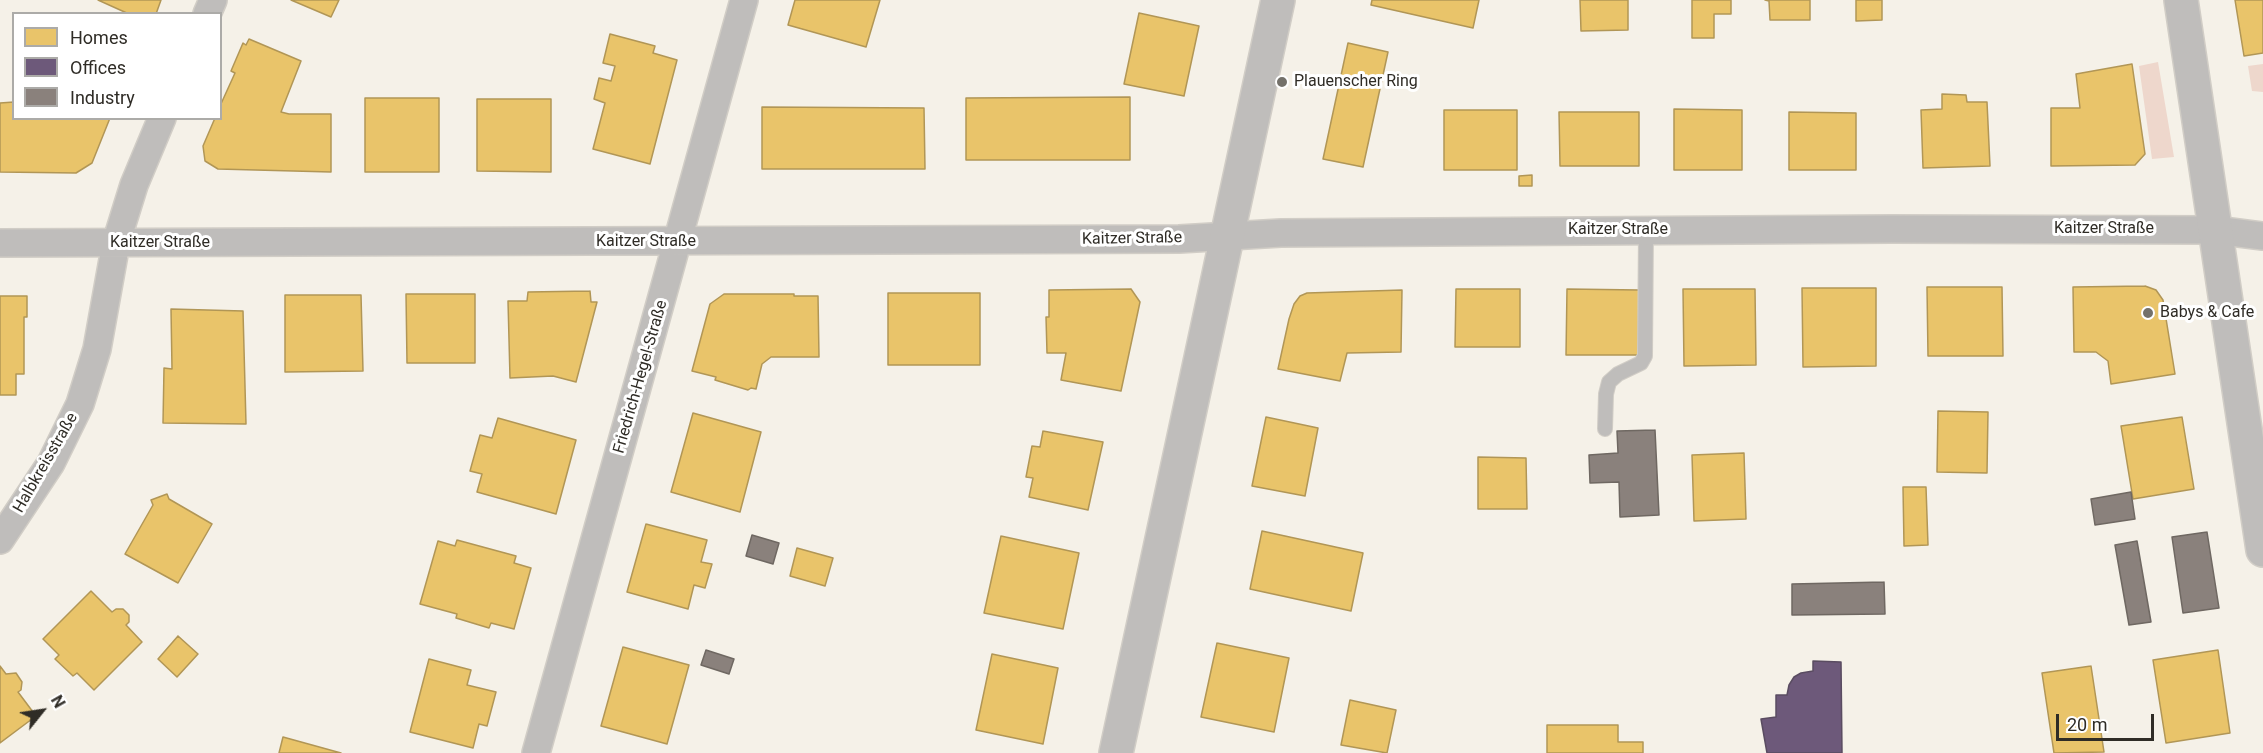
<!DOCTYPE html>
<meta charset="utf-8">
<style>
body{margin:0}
#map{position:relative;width:2263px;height:753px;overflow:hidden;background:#f5f1e8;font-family:Roboto,sans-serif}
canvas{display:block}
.legend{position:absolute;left:12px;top:12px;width:210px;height:108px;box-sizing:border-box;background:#fff;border:2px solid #acaba8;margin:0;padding:8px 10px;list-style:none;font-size:18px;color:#2f2c26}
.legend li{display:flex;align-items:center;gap:12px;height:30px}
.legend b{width:30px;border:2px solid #acaba8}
.north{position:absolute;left:12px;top:681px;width:60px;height:60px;-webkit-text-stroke:4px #fff;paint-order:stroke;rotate:60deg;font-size:16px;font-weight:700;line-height:24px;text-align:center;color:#2f2c26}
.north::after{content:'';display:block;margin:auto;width:21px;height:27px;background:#2f2c26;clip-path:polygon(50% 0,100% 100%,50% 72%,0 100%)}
.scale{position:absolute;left:2056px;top:714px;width:98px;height:27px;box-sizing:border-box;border:3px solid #2f2c26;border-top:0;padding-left:8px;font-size:18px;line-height:21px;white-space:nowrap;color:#2f2c26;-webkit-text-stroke:4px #fff;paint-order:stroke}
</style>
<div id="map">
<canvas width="2263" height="753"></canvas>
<ul class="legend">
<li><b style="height:16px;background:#e9c46a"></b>Homes</li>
<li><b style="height:16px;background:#6d597a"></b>Offices</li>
<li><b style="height:16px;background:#8a817c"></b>Industry</li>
</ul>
<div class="north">N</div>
<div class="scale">20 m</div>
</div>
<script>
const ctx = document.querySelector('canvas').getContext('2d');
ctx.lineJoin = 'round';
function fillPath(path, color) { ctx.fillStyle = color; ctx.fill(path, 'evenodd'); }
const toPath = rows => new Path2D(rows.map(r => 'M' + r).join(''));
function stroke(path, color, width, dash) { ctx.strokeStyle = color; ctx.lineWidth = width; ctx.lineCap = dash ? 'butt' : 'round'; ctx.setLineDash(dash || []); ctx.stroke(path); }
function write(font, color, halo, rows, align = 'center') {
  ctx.font = font + ' Roboto,sans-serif'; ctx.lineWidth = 6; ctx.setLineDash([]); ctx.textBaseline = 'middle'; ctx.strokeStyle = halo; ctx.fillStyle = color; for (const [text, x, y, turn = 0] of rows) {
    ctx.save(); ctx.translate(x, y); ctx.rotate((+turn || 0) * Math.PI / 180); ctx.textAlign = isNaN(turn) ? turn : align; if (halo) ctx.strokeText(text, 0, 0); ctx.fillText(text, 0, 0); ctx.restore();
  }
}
fillPath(toPath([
 [2158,62,2174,157,2152,159,2139,66],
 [2263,64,2263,92,2252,91,2248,66]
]), '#eed7cc');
const homes = toPath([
 [98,0,161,0,156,14,129,14,98,0],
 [291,0,339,0,331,17,291,0],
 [795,0,880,0,866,47,788,25,795,0],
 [1372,0,1479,0,1473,28,1371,5,1372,0],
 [1580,0,1628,0,1628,30,1581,31,1580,0],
 [1692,0,1731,0,1731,14,1714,14,1714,38,1692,38,1692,0],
 [1765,0,1810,0,1810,20,1770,20,1769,1,1765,0],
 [1856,0,1882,0,1882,20,1856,21,1856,0],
 [2235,0,2263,0,2263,53,2244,56,2235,0],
 [1139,13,1199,26,1184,96,1124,84,1139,13],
 [610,34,655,46,653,53,677,60,650,164,593,149,605,103,594,99,599,78,611,81,615,66,603,63,610,34],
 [249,39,301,61,281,112,289,114,331,114,331,172,218,169,205,161,203,146,215,118,220,118,220,106,235,73,231,71,243,43,246,45,249,39],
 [1348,43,1388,52,1363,167,1323,159,1348,43],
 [2132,64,2145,154,2135,165,2051,166,2051,108,2080,108,2076,74,2132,64],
 [1942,94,1966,95,1967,102,1987,102,1990,166,1923,168,1921,110,1942,109,1942,94],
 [1130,97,1130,160,966,160,966,98,1130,97],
 [365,98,439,98,439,172,365,172,365,98],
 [477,99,551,99,551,172,477,171,477,99],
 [14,102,14,118,110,118,92,163,76,173,0,172,0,103,14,102],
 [762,107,924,108,925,169,762,169,762,107],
 [1674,109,1742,110,1742,170,1674,170,1674,109],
 [1444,110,1517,110,1517,170,1444,170,1444,110],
 [1559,112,1639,112,1639,166,1560,166,1559,112],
 [1789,112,1856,113,1856,170,1789,170,1789,112],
 [1532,175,1532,186,1519,186,1519,176,1532,175],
 [2145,286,2156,290,2163,300,2175,374,2111,384,2108,361,2096,352,2074,352,2073,287,2145,286],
 [1927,287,2002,287,2003,356,1928,356,1927,287],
 [1802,288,1876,288,1876,366,1803,367,1802,288],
 [1131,289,1140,302,1121,391,1061,380,1066,353,1047,353,1046,317,1049,317,1049,290,1131,289],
 [1456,289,1520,289,1520,347,1455,347,1456,289],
 [1567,289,1639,290,1638,355,1566,355,1567,289],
 [1683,289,1755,289,1756,365,1684,366,1683,289],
 [1402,290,1401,352,1347,353,1340,381,1278,369,1289,319,1294,304,1300,296,1307,293,1402,290],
 [590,291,591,302,597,302,576,382,553,376,510,378,508,301,527,301,528,292,590,291],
 [888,293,980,293,980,365,888,365,888,293],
 [406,294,475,294,475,363,407,363,406,294],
 [724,294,794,294,794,296,818,296,819,357,771,357,762,364,756,389,751,388,748,390,715,380,716,377,692,371,710,304,724,294],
 [285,295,361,295,363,371,285,372,285,295],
 [0,296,27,296,27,317,24,317,24,374,16,374,16,395,0,395,0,296],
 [171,309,243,311,246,424,163,423,164,368,172,369,171,309],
 [1938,411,1988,412,1987,473,1937,472,1938,411],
 [693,413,761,432,740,512,671,492,693,413],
 [1266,417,1318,428,1305,496,1252,486,1266,417],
 [2182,417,2194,489,2133,499,2121,426,2182,417],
 [498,418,576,440,556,514,477,492,482,474,470,471,480,435,492,438,498,418],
 [1043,431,1103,442,1088,510,1029,497,1033,478,1026,477,1032,446,1040,447,1043,431],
 [1744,453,1746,519,1694,521,1692,455,1744,453],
 [1478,457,1526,458,1527,509,1478,509,1478,457],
 [1903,487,1926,487,1928,545,1904,546,1903,487],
 [167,494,169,499,212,524,178,583,125,554,153,505,151,500,167,494],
 [646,524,707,540,701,562,712,564,705,588,694,585,688,609,627,592,646,524],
 [1262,531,1363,553,1351,611,1250,589,1262,531],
 [1001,536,1079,553,1063,629,984,613,1001,536],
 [457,540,516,556,514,563,531,568,514,629,491,623,489,628,456,618,457,614,420,604,438,541,455,546,457,540],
 [797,548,833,558,825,586,790,576,797,548],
 [91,591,112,612,116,609,123,609,129,615,129,622,126,625,142,642,94,690,77,673,73,676,55,659,59,655,43,639,91,591],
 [178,636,198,654,177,677,158,659,178,636],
 [1217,643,1289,658,1274,732,1201,717,1217,643],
 [623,647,689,665,667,744,601,726,623,647],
 [2218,650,2230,733,2166,743,2153,660,2218,650],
 [992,654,1058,668,1043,744,976,730,992,654],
 [429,659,471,670,467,685,496,692,487,726,479,724,473,748,410,732,429,659],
 [0,666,6,674,16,673,22,682,21,690,18,692,36,716,0,743,0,666],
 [2091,666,2104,752,2054,753,2042,673,2091,666],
 [1350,700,1396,710,1387,753,1341,745,1350,700],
 [1547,725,1618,725,1618,742,1643,742,1643,753,1547,753,1547,725],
 [283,737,341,753,279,753,283,737]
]);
fillPath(homes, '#e9c46a');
stroke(homes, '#b19656', 1.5);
const offices = toPath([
 [1813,661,1841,662,1842,753,1767,753,1761,719,1776,717,1776,695,1787,695,1789,685,1794,677,1801,673,1813,671,1813,661]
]);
fillPath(offices, '#6d597a');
stroke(offices, '#5a4c61', 1.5);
const industry = toPath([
 [1655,430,1659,515,1620,517,1619,482,1590,483,1589,455,1618,453,1617,431,1655,430],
 [2131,492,2135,519,2095,525,2091,499,2131,492],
 [2207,532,2219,608,2183,613,2172,537,2207,532],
 [752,535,779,543,773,564,746,556,752,535],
 [2137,541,2151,622,2129,625,2115,545,2137,541],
 [1884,582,1885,614,1792,615,1792,584,1884,582],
 [706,650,734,659,729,674,701,665,706,650]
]);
fillPath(industry, '#8a817c');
stroke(industry, '#6f6862', 1.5);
const service = toPath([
 [1605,429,1606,394,1609,382,1618,374,1641,363,1645,356,1646,230]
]);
const minor = toPath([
 [207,14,213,0],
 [0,243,1179,239,1281,233,1891,229,2215,230,2263,236],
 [0,540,51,463,80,404,97,349,116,243,134,185,162,118],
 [536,753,744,0]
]);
const tertiary = toPath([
 [2181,0,2263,550],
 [1116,753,1278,0]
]);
stroke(service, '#d1cdc6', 16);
stroke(minor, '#d1cdc6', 30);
stroke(tertiary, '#d1cdc6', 36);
stroke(service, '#bfbdbb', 14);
stroke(minor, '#bfbdbb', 27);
stroke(tertiary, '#bfbdbb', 33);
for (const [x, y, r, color] of [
 [1282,82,6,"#74716a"],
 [2148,313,6,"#74716a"]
]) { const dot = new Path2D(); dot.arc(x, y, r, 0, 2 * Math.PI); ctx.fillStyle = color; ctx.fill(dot); stroke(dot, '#fff', 2); }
write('16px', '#2f2c26', '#fff', [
 ["Plauenscher Ring",1294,82],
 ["Babys & Cafe",2160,313]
], 'left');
write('16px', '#2f2c26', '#fff', [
 ["Kaitzer Straße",2104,229],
 ["Kaitzer Straße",1618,230],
 ["Kaitzer Straße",1132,239,-1],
 ["Kaitzer Straße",646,242],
 ["Kaitzer Straße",160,243],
 ["Friedrich-Hegel-Straße",641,377,-74],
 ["Halbkreisstraße",46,463,-60]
]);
</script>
